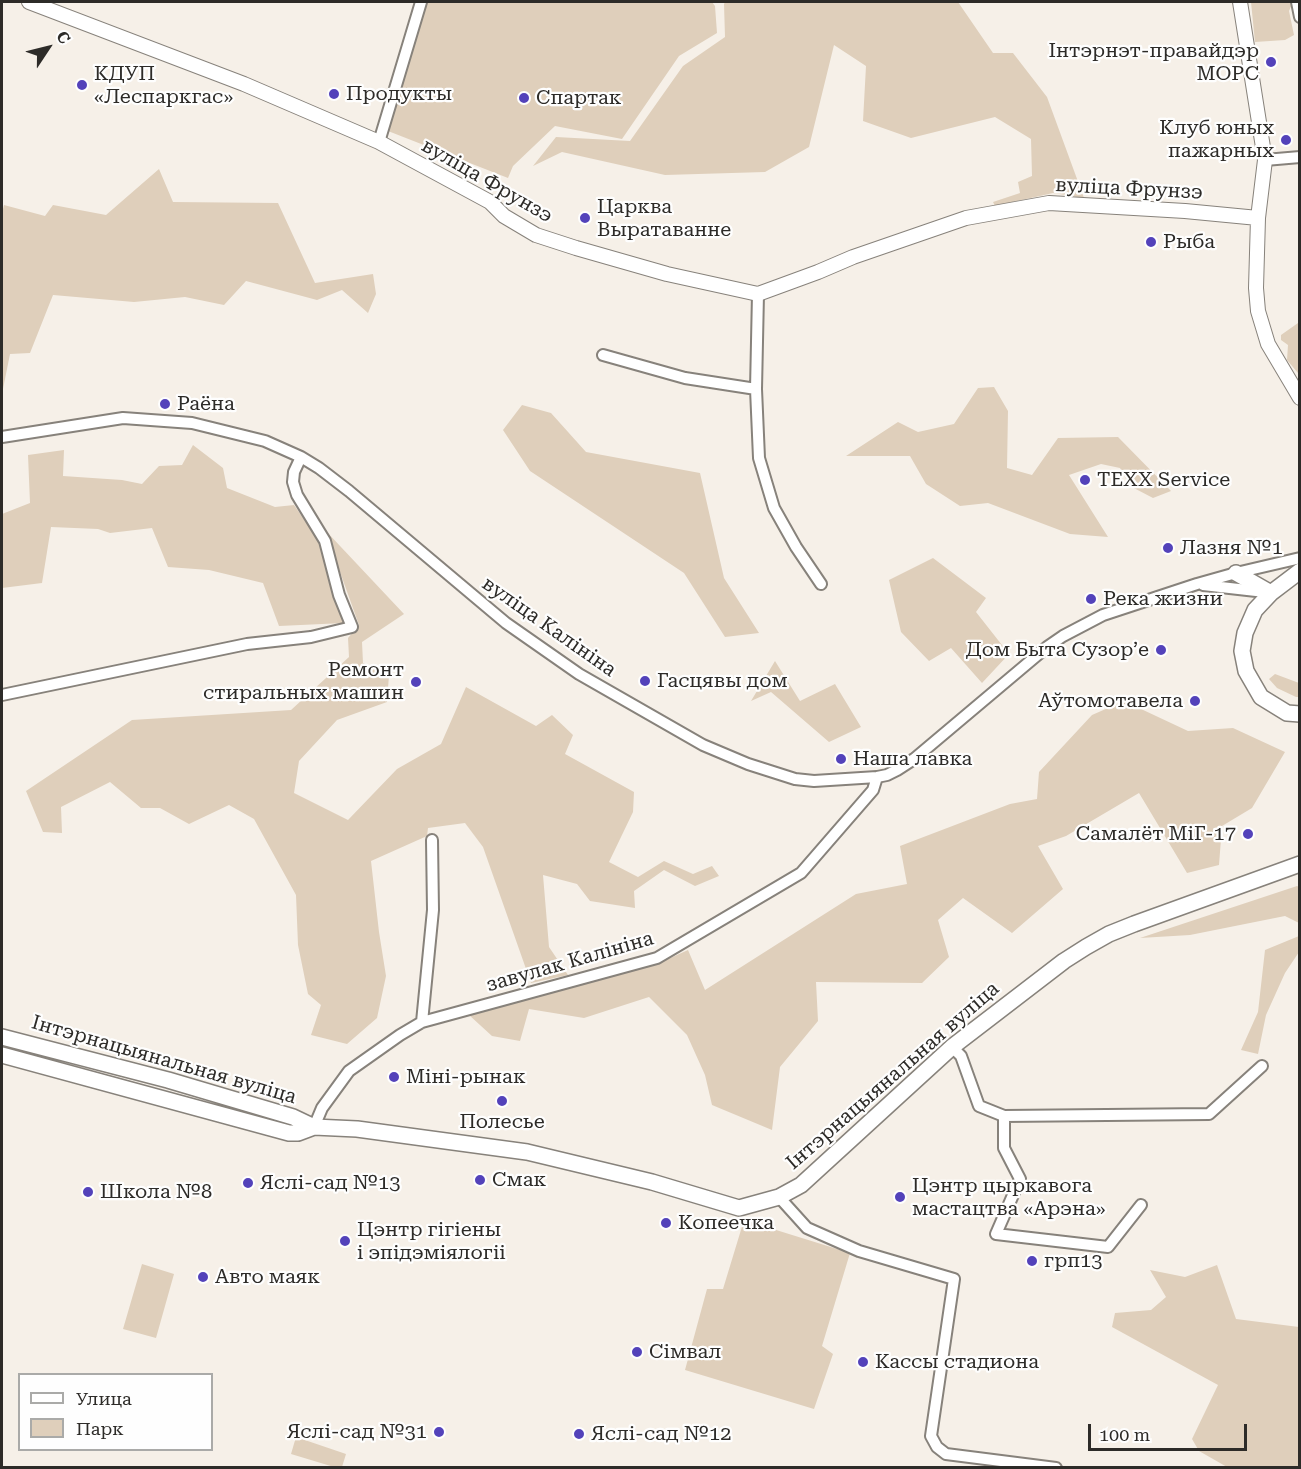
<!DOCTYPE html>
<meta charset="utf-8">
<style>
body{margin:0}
#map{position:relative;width:1301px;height:1469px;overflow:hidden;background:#f6f0e8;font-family:"Roboto Serif",serif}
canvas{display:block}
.frame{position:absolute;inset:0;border:3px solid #2d2b28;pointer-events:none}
.legend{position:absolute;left:18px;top:1373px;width:195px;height:78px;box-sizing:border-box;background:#fefefe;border:2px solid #aaaaa8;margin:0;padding:8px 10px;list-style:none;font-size:18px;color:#2d2b28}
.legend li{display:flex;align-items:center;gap:12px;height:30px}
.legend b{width:30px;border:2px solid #aaaaa8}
.north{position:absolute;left:18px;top:18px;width:60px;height:60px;-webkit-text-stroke:4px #fefefe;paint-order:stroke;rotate:55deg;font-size:16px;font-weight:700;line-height:24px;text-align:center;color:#2d2b28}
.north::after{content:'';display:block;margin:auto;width:21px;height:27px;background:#2d2b28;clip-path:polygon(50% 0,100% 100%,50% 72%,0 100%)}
.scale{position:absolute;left:1088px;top:1424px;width:159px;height:27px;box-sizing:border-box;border:3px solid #2d2b28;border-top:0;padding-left:8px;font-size:18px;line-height:21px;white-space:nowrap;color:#2d2b28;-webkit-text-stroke:4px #fefefe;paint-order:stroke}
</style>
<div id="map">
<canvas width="1301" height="1469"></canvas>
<div class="frame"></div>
<ul class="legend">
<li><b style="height:8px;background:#fff"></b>Улица</li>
<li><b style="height:16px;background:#dfcfbb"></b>Парк</li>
</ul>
<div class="north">С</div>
<div class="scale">100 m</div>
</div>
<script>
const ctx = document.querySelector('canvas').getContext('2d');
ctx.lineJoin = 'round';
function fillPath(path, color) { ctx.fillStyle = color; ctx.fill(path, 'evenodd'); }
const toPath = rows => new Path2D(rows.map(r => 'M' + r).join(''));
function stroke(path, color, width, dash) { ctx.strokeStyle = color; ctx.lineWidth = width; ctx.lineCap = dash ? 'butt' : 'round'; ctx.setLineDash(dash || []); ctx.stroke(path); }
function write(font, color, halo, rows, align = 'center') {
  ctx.font = font + ' "Roboto Serif",serif'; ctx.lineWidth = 4.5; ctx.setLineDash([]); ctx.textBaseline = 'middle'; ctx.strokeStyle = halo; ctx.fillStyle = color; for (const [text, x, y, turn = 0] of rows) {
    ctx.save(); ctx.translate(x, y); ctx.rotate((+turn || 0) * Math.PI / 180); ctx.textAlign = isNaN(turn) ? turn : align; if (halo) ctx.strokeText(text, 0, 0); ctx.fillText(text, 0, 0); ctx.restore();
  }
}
fillPath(toPath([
 [427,2,712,2,715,6,717,33,679,56,622,139,555,126,513,166,508,178,388,131],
 [725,2,958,2,993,53,1013,53,1047,97,1084,198,1053,193,995,206,993,202,1020,193,1018,182,1032,176,1031,139,995,117,911,138,863,121,866,66,834,45,809,147,765,172,665,175,562,152,533,166,556,137,630,141,683,66,725,37,724,4],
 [1251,2,1293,2,1289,11,1294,35,1285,40,1255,42],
 [159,169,173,202,278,203,315,283,373,274,376,294,368,313,342,290,317,300,246,281,224,305,185,297,134,302,53,295,30,353,10,354,2,394,2,213,4,205,45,216,53,205,106,215],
 [1298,323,1300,325,1300,372,1298,373,1287,360,1288,345,1281,340,1281,335],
 [994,387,1008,411,1007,468,1032,475,1058,438,1118,437,1171,491,1153,498,1130,486,1120,468,1101,464,1069,475,1108,537,1070,534,988,503,960,506,926,484,910,456,846,456,898,422,918,432,954,424,978,388],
 [522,405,551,413,586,452,700,473,724,578,759,633,725,637,684,573,530,471,503,430],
 [193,445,223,468,227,488,275,507,294,505,319,541,344,623,279,626,263,583,209,570,168,567,152,528,110,533,98,529,51,527,42,583,2,588,2,514,30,503,28,455,64,450,63,476,122,480,142,484,159,466,182,465],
 [325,530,404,614,362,642,363,663,389,675,387,702,337,720,299,761,294,793,348,820,397,769,441,744,466,687,536,726,552,715,573,735,565,754,634,792,633,812,609,862,638,877,664,861,693,874,712,866,719,876,695,886,664,870,634,891,635,908,590,901,577,884,543,875,549,947,568,975,531,983,483,847,465,823,428,828,427,836,371,861,379,932,386,976,377,1018,347,1044,311,1035,321,1005,308,994,298,945,296,895,254,819,229,805,189,824,160,808,141,808,110,782,61,807,62,833,43,832,26,791,132,720,291,710,349,657,348,638,359,625],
 [933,558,986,598,976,612,1009,654,982,683,951,648,929,661,901,632,889,580],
 [775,661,800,701,835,684,861,727,829,742,771,692,751,701],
 [1275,674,1299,683,1299,697,1296,697,1277,688,1269,679],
 [1124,701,1188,731,1233,728,1285,752,1252,808,1222,826,1219,865,1187,873,1139,793,1066,836,1038,846,1063,889,1012,933,963,898,938,920,949,957,922,983,816,982,818,1021,780,1067,772,1130,712,1105,705,1075,687,1035,649,997,584,1018,529,1009,520,1041,492,1036,469,1015,657,964,688,950,705,990,856,894,907,884,900,846,1010,804,1037,799,1039,772,1092,715],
 [1297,886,1299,887,1299,923,1285,916,1190,935,1140,938],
 [1299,936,1299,952,1285,973,1266,1015,1258,1054,1241,1050,1258,1012,1265,950],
 [744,1220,850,1253,822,1346,833,1354,814,1409,685,1370,707,1289,723,1289],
 [142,1264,174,1274,156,1338,123,1329],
 [1217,1265,1236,1319,1299,1327,1299,1467,1227,1467,1199,1451,1192,1439,1218,1385,1112,1327,1115,1313,1151,1310,1166,1297,1150,1270,1185,1277],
 [296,1437,346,1454,342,1467,334,1467,291,1454]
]), '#dfcfbb');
const minor = toPath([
 [1297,2,1300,17],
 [379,142,421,2],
 [1265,160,1300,157],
 [758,294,756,389,759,458,774,508,796,547,821,584],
 [603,355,685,378,756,389],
 [2,437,123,418,192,423,265,441,301,457,319,468,349,491,506,623,579,674,703,745,748,764,795,779,814,781,877,777,887,775,897,770,914,759,1047,647,1063,636,1103,615,1197,584,1236,573,1300,558],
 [1203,585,1265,592],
 [2,695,247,644,311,637,352,627,339,595,325,541,297,495,293,482,294,472,301,457],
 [422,1022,433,910,432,840],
 [952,1047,961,1056,979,1106,1004,1116,1209,1114,1262,1066],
 [1004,1116,1004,1148,1020,1179,996,1234,1108,1247,1141,1205],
 [314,1127,322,1108,349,1071,400,1035,422,1022,657,958,801,873,873,790,877,777],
 [779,1197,807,1228,859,1251,954,1279,931,1436,937,1447,946,1454,1056,1468]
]);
const tertiary = toPath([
 [29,2,244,84,379,142,490,202,504,216,536,235,576,248,667,274,758,294,818,272,853,257,966,218,1049,203,1185,211,1258,218],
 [1240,2,1265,160,1258,218,1256,288,1258,311,1268,344,1300,398]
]);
const secondary = toPath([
 [1300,571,1271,593,1255,610,1245,633,1242,651,1246,671,1261,697,1287,713,1300,714],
 [1236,573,1271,593],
 [2,1037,168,1080,293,1117,314,1127,357,1129,527,1152,652,1182,739,1208,779,1197,801,1185,952,1047,1064,961,1086,947,1109,934,1134,924,1300,864],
 [2,1055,289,1133,298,1133,314,1127]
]);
stroke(minor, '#87827b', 14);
stroke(tertiary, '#87827b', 16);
stroke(secondary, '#87827b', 18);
stroke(minor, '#fff', 10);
stroke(tertiary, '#fff', 14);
stroke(secondary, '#fff', 15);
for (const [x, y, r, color] of [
 [1271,62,6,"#5342ba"],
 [82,85,6,"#5342ba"],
 [334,94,6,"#5342ba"],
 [524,98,6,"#5342ba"],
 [1286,140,6,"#5342ba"],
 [585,218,6,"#5342ba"],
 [1151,242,6,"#5342ba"],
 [165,404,6,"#5342ba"],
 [1085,480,6,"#5342ba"],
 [1168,548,6,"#5342ba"],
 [1091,599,6,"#5342ba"],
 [1161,650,6,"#5342ba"],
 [645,681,6,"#5342ba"],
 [416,682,6,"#5342ba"],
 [1195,701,6,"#5342ba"],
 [841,759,6,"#5342ba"],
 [1248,834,6,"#5342ba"],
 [394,1077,6,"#5342ba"],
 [502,1101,6,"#5342ba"],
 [480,1180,6,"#5342ba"],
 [248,1183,6,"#5342ba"],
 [88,1192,6,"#5342ba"],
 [900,1197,6,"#5342ba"],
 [666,1223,6,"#5342ba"],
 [345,1241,6,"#5342ba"],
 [1032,1261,6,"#5342ba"],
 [203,1277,6,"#5342ba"],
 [637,1352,6,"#5342ba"],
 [863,1362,6,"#5342ba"],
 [439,1432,6,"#5342ba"],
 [579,1434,6,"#5342ba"]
]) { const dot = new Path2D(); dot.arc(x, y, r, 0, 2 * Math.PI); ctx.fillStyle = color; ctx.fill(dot); stroke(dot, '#fefefe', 2); }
write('20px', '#2d2b28', '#fefefe', [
 ["Інтэрнэт-правайдэр",1259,51,"right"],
 ["МОРС",1259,74,"right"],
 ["КДУП",94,74],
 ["«Леспаркгас»",94,97],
 ["Продукты",346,94],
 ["Спартак",536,98],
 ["Клуб юных",1274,128,"right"],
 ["пажарных",1274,151,"right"],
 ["Царква",597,207],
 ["Выратаванне",597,230],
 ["Рыба",1163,242],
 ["Раёна",177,404],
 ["TEXX Service",1097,480],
 ["Лазня №1",1180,548],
 ["Река жизни",1103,599],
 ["Дом Быта Сузорʼе",1149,650,"right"],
 ["Ремонт",404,670,"right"],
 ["стиральных машин",404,693,"right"],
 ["Гасцявы дом",657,681],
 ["Аўтомотавела",1183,701,"right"],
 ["Наша лавка",853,759],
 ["Самалёт МіГ-17",1236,834,"right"],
 ["Міні-рынак",406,1077],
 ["Полесье",502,1122,"center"],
 ["Смак",492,1180],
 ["Яслі-сад №13",260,1183],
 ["Цэнтр цыркавога",912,1186],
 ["мастацтва «Арэна»",912,1209],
 ["Школа №8",100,1192],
 ["Копеечка",678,1223],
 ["Цэнтр гігіены",357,1230],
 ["і эпідэміялогіі",357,1253],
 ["грп13",1044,1261],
 ["Авто маяк",215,1277],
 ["Сімвал",649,1352],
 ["Кассы стадиона",875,1362],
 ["Яслі-сад №31",427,1432,"right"],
 ["Яслі-сад №12",591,1434]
], 'left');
write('20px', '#2d2b28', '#fefefe', [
 ["вуліца Фрунзэ",487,181,30],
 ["вуліца Фрунзэ",1129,189,3],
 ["вуліца Калініна",549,627,35],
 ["завулак Калініна",570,962,-16],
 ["Інтэрнацыянальная вуліца",164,1060,16],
 ["Інтэрнацыянальная вуліца",893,1076,-41]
]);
</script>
